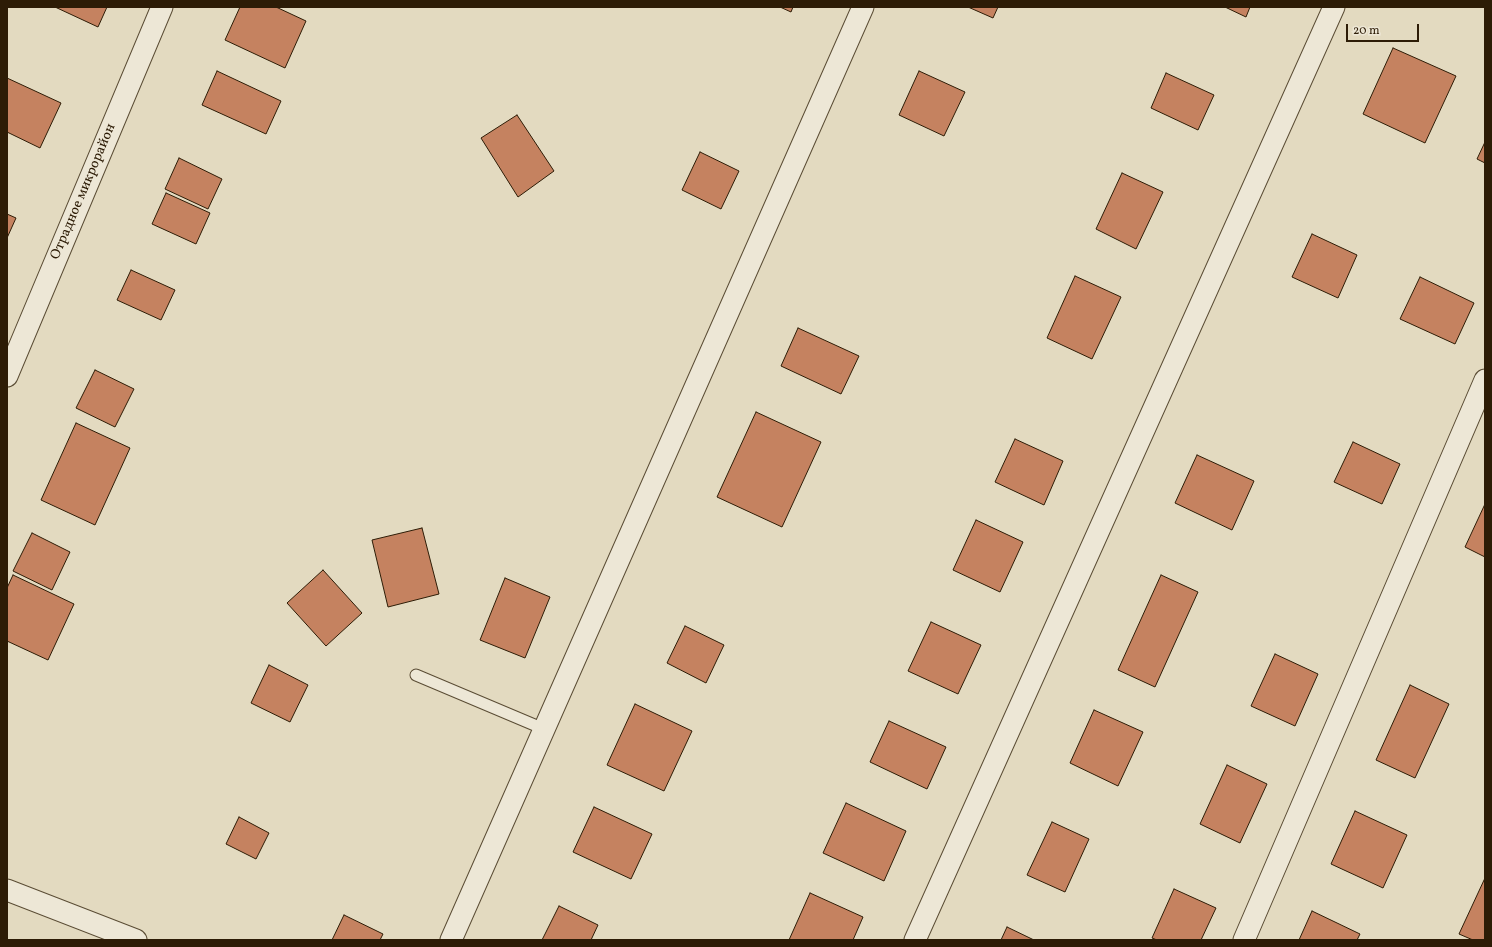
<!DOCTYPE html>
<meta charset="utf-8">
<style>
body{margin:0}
#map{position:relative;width:1492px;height:947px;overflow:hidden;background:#e3dac0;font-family:Vollkorn,serif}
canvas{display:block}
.frame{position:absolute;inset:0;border:8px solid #2d1c06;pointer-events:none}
.scale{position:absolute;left:1346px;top:24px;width:73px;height:18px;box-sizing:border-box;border:2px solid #2d1c06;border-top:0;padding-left:5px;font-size:12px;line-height:14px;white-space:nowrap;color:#2d1c06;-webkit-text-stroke:3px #ede7d6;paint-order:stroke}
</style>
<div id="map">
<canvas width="1492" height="947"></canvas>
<div class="frame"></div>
<div class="scale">20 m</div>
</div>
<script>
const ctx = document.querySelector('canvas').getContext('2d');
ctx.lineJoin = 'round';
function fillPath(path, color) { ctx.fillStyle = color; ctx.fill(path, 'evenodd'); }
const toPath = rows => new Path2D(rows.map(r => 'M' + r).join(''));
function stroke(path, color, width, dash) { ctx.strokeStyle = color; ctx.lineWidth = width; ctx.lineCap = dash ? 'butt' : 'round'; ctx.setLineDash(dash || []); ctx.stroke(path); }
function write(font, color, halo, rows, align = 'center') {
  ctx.font = font + ' Vollkorn,serif'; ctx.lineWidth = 4; ctx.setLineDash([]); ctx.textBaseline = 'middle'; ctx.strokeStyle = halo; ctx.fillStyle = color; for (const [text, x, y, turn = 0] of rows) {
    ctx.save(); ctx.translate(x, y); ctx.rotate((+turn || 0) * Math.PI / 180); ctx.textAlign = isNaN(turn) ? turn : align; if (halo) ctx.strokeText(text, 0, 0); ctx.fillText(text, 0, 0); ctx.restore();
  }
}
const building = toPath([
 [55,7,107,7,98,27,55,7],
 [240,7,276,7,306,21,285,68,225,40,240,7],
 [780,7,793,7,791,12,780,7],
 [968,7,998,7,993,18,968,7],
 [1225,7,1250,7,1246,17,1225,7],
 [1393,48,1456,76,1425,143,1363,114,1393,48],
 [217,71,281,101,266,134,202,105,217,71],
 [919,71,965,92,944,136,899,115,919,71],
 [1166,73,1214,95,1198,130,1151,108,1166,73],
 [7,78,61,103,40,148,7,132,7,78],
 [517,115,554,171,518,197,481,138,517,115],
 [1485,142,1485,163,1477,159,1485,142],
 [700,152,739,171,721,209,682,190,700,152],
 [179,158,222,179,208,209,165,189,179,158],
 [1122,173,1163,192,1136,249,1096,229,1122,173],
 [166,193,210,213,196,244,152,224,166,193],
 [7,214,16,218,7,238,7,214],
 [1312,234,1357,255,1338,298,1292,277,1312,234],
 [131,270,175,290,161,320,117,300,131,270],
 [1075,276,1121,297,1092,359,1047,338,1075,276],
 [1420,277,1474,303,1455,344,1400,319,1420,277],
 [798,328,859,356,841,394,781,366,798,328],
 [95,370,134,389,115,427,76,408,95,370],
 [756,412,821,442,782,527,717,497,756,412],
 [76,423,130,448,95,525,41,500,76,423],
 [1015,439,1063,461,1044,505,995,482,1015,439],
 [1353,442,1400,464,1382,504,1334,482,1353,442],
 [1197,455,1254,481,1232,530,1175,503,1197,455],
 [1485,504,1485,557,1465,547,1485,504],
 [976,520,1023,542,1000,592,953,570,976,520],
 [422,528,439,594,388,607,372,540,422,528],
 [32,533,70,552,52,590,13,571,32,533],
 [323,570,362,613,326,646,287,603,323,570],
 [13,575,74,604,48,660,7,641,7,588,13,575],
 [1161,575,1198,592,1155,687,1118,670,1161,575],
 [505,578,550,597,525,658,480,640,505,578],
 [931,622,981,645,958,694,908,671,931,622],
 [685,626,724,645,706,683,667,663,685,626],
 [1275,654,1318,674,1295,726,1251,706,1275,654],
 [269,665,308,685,290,722,251,703,269,665],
 [1410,685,1449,704,1415,778,1376,760,1410,685],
 [635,704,692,731,664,791,607,765,635,704],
 [1094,710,1143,732,1118,786,1070,763,1094,710],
 [889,721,946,747,927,789,870,762,889,721],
 [1227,765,1267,784,1240,843,1200,824,1227,765],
 [846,803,906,831,884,881,823,853,846,803],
 [594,807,652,834,631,879,573,852,594,807],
 [1355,811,1407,835,1383,888,1331,864,1355,811],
 [239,817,269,833,256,859,226,844,239,817],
 [1052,822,1089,839,1065,892,1027,875,1052,822],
 [1485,878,1485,940,1473,940,1459,934,1485,878],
 [1174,889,1216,908,1201,940,1157,940,1152,938,1174,889],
 [810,893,863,917,853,940,789,940,810,893],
 [559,906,598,925,591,940,542,940,559,906],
 [1312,911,1360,934,1357,940,1299,940,1312,911],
 [344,915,383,934,380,940,332,940,344,915],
 [1007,927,1034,940,1001,940,1007,927]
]);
fillPath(building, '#c58260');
stroke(building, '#2d1c06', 1);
const lane = toPath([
 [416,675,544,729]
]);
const street = toPath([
 [7,376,162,7],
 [7,890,136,940],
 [451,940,863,7],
 [915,940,1334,7],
 [1244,940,1485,380]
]);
stroke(lane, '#5a4c34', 13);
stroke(street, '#5a4c34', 23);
stroke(lane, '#ede7d6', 11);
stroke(street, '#ede7d6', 21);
write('14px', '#2d1c06', '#ede7d6', [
 ["Отрадное микрорайон",84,192,-67]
]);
</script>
